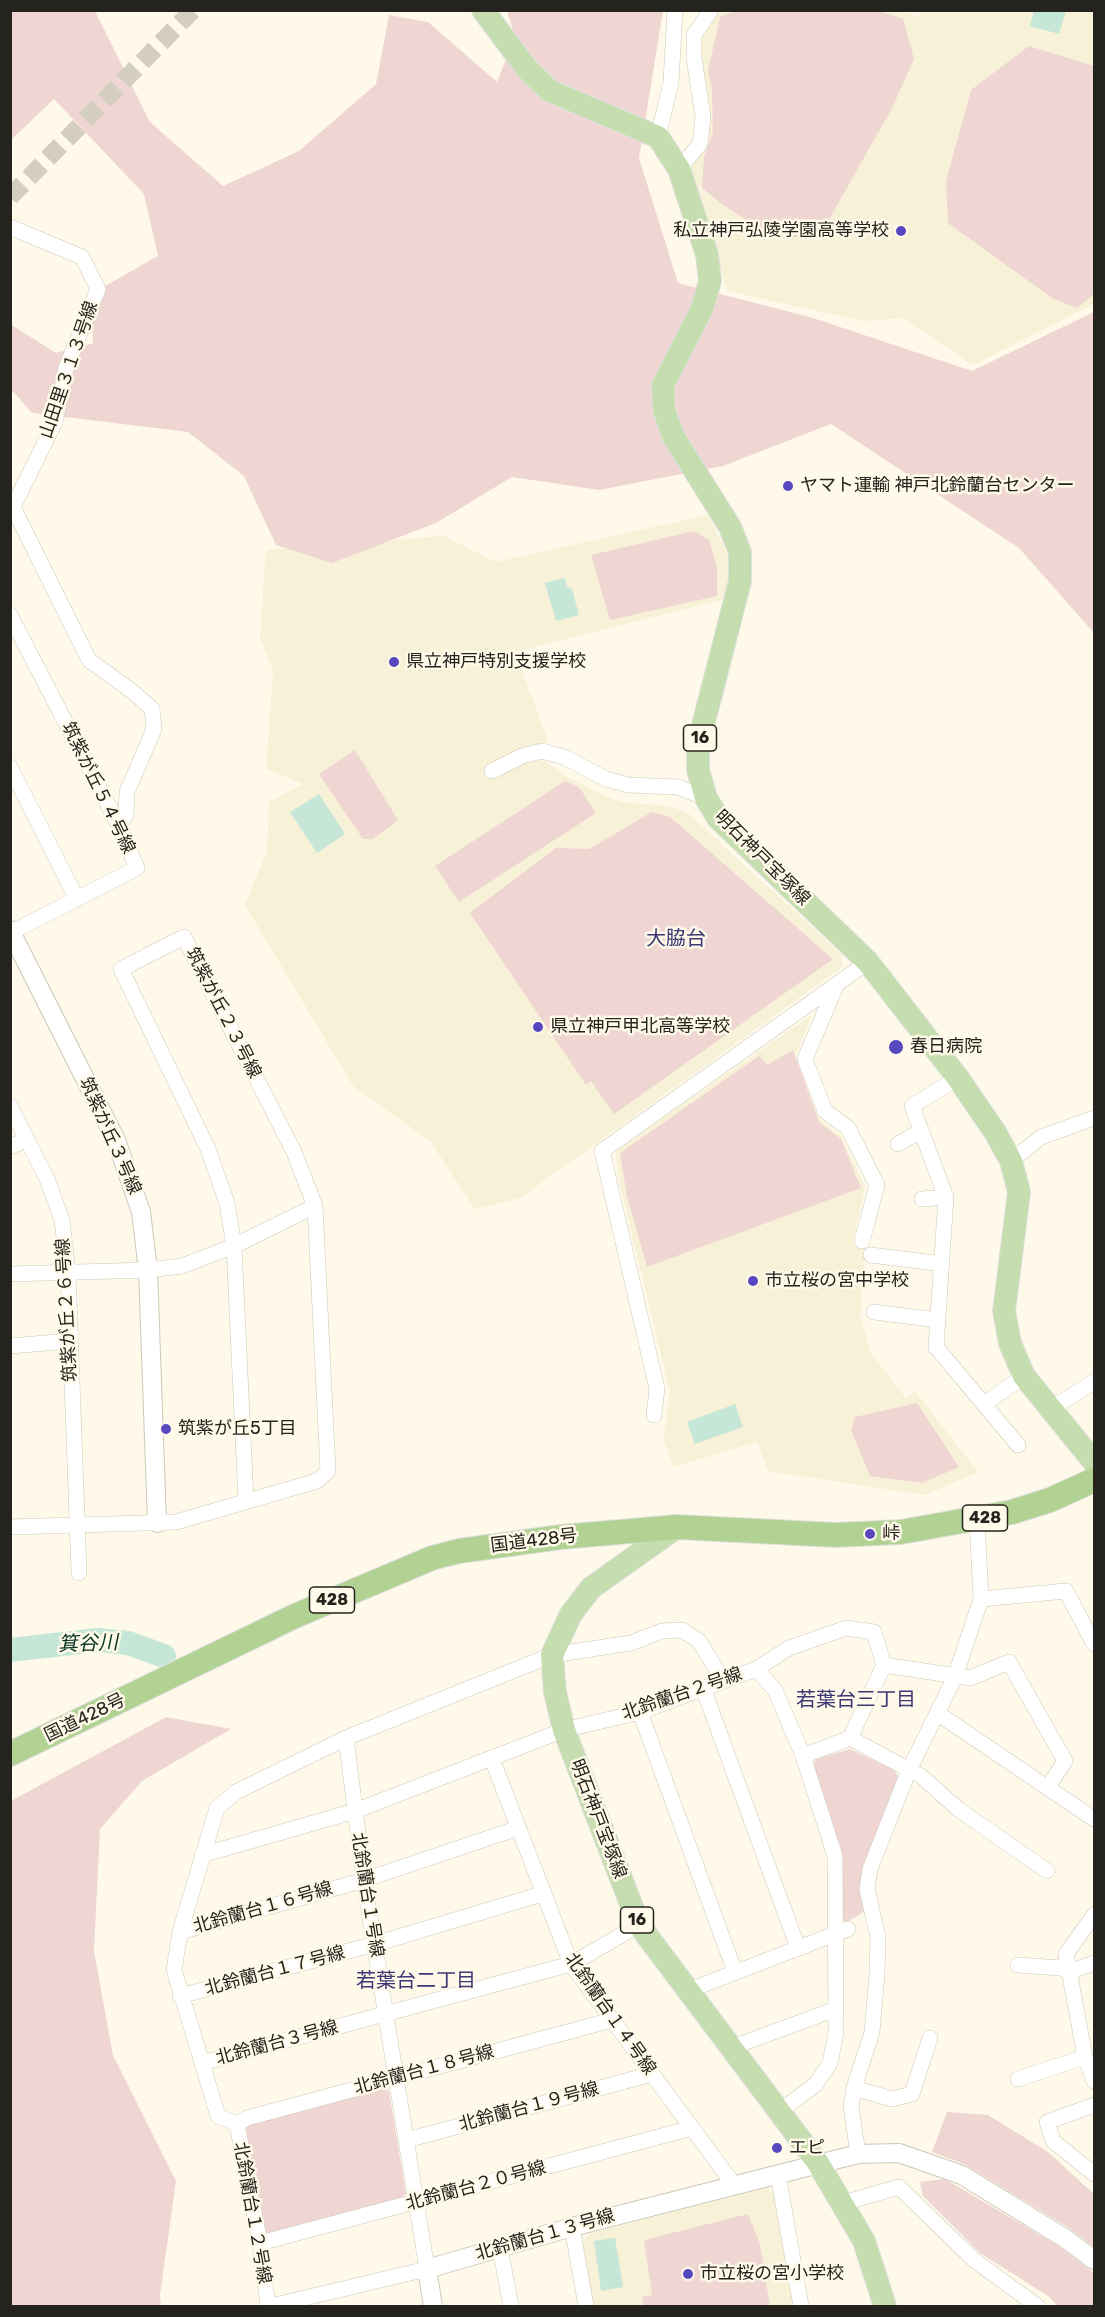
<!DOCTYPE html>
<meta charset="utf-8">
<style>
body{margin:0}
#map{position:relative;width:1105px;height:2317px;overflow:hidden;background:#fef9e8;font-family:Rubik,sans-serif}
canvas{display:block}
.frame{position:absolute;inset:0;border:12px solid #25231d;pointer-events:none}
</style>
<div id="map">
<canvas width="1105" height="2317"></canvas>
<div class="frame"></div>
</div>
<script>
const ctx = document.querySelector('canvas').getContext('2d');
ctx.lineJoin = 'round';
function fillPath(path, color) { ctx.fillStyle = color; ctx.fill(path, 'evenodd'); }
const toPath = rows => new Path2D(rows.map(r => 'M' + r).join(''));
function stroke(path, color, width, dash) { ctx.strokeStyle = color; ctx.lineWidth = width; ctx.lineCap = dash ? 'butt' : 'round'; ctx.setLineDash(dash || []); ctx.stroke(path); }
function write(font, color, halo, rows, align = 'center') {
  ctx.font = font + ' Rubik,"Noto Sans JP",sans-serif'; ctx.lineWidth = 5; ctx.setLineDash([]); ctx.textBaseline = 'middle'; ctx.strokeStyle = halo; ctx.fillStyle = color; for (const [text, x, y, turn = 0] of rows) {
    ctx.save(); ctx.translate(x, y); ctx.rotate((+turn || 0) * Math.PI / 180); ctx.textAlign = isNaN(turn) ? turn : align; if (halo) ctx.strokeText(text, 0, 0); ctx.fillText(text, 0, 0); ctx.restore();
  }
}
fillPath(toPath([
 [899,10,919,17,921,10,1094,11,1094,304,973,365,903,318,864,321,727,291,689,172,706,144,699,57,700,36,716,14,723,11],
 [708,515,728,555,731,577,725,599,515,652,548,741,524,747,486,766,494,779,526,762,543,759,565,776,603,795,621,802,668,806,688,813,842,955,841,968,520,1198,475,1209,430,1141,353,1086,245,905,267,851,269,802,303,784,266,769,273,671,260,638,266,550,444,536,496,562],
 [812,1015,795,1056,818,1117,841,1136,865,1186,853,1243,866,1245,860,1317,872,1355,906,1398,915,1391,978,1472,925,1495,768,1471,757,1442,673,1467,664,1440,670,1392,618,1177,616,1151],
 [767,2188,775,2195,794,2306,593,2306,582,2242,589,2234]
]), '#f7f1d8');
fillPath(toPath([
 [11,11,95,11,150,122,223,186,299,151,376,84,389,15,428,22,497,82,515,36,507,11,663,11,639,158,678,283,813,318,972,371,1094,312,1094,633,1019,548,831,424,723,466,599,490,512,477,436,523,332,563,276,545,244,476,188,432,32,413,11,389,10,324,56,353,93,343,91,294,158,256,144,194,54,99,11,140],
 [735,11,878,11,903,19,914,59,892,108,830,218,794,238,762,230,722,204,702,188,704,156,713,133,712,90,708,71,720,17],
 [1029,46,1094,66,1094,294,1077,308,1052,298,948,223,946,181,971,90],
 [694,531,709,540,717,567,717,596,610,620,591,555],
 [355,750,398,820,373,839,363,839,319,774],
 [565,781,579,787,596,813,459,902,435,866],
 [652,812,670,817,833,959,614,1114,591,1081,586,1085,470,913,556,848,589,849],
 [793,1050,819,1122,841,1139,861,1188,647,1267,627,1196,620,1153,759,1056,767,1065],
 [917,1403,959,1467,922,1483,870,1476,851,1430,855,1417],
 [166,1717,231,1729,142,1781,100,1829,94,1951,113,2055,176,2181,160,2295,161,2306,11,2306,11,1801],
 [850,1749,894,1770,900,1779,867,1910,847,1922,842,1920,813,1766,816,1759],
 [383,2088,389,2091,406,2194,399,2201,269,2235,264,2231,246,2128,250,2121],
 [947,2112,988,2115,1048,2152,1094,2194,1094,2247,1069,2228,964,2164,932,2152],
 [945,2179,1055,2244,1094,2273,1094,2306,1058,2306,1048,2296,980,2253,923,2196,920,2182],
 [748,2214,760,2244,770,2306,643,2306,642,2297,652,2295,644,2240]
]), '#efd6d3');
fillPath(toPath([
 [1034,11,1066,11,1059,34,1030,26],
 [565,578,567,587,572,589,579,615,556,621,545,583],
 [319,794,345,834,317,853,290,812],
 [735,1404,743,1427,695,1444,687,1422],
 [615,2238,623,2287,601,2291,594,2241]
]), '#c6e7d7');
stroke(toPath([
 [10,1650,98,1640,128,1643,164,1656]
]), '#c6e7d7', 24);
stroke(toPath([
 [10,197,193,10]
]), '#d3cebf', 18, [18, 9]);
const minor = toPath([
 [658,137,671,82,675,10],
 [679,169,700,144,703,117,694,58,694,35,711,10],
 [10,227,82,257,98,289,66,368,55,422,13,507,89,660,133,692,152,709,154,729,127,792,126,814,119,826],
 [10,615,119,826,137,868,10,933],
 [10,767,77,899],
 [492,771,522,756,542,751,564,757,606,779,629,785,678,787,706,798],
 [836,986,805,1059,825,1111,848,1128,877,1185,862,1241],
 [958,1078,912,1106,946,1197,936,1347,1018,1445],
 [10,1106,47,1179,62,1220,68,1272,79,1573],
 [898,1144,921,1131],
 [10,1147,27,1139],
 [1011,1161,1041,1137,1094,1118],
 [922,1199,946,1197],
 [871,1255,942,1264],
 [10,1274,148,1270,182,1266,234,1246,315,1206],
 [874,1312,938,1320],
 [10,1346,69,1341],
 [984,1404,1024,1376],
 [1052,1408,1094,1382],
 [654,1415,657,1389,602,1151,868,962],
 [10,1527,176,1522,317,1481,328,1471,315,1206,294,1152,184,937,121,969,208,1149,227,1203,234,1246,246,1501],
 [981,1599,1066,1591,1094,1644],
 [884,1665,970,1678,1009,1662,1065,1761,1048,1787],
 [756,1669,789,1648,846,1628,874,1632,884,1665,850,1738,803,1756],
 [703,1688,798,1948],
 [640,1712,735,1972],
 [937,1713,1094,1819],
 [346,1738,236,1792,217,1808,180,1932,174,1970,202,2063,571,1964,639,1925],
 [850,1738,921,1776,958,1809,1047,1871],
 [492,1759,571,1964,734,2185],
 [202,1855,355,1811,564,1730,640,1712,756,1669,775,1690,803,1756,835,1856,836,2033,830,2063,816,2084,779,2112],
 [1094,1915,1066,1954,1085,2057,1094,2081],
 [180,1932,364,1880,518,1828],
 [1018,1965,1061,1968,1069,1972,1094,1963],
 [687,1991,848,1929],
 [180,1996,375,1944,542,1894],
 [730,2048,836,2009],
 [202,2063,218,2116,237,2124,260,2243,268,2306],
 [1018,2079,1085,2057],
 [854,2088,892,2099,912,2094,930,2038],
 [1094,2105,1047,2122,1053,2141,1094,2174],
 [237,2124,247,2118,612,2020],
 [407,2140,652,2074],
 [858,2154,851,2106,854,2088,872,2032,877,1974,878,1937,867,1889,870,1869,909,1770,955,1677,981,1599,977,1520],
 [778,2174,801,2306],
 [843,2203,899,2187,974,2260,1037,2306],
 [572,2227,586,2306],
 [260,2243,692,2128],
 [500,2248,511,2306],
 [271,2306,427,2269,364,1880,346,1738,552,1655,631,1643,662,1631,682,1630,699,1641,723,1680]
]);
const tertiary = toPath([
 [10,930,116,1140,141,1212,148,1270,157,1523],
 [433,2306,427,2269,572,2227,858,2154,899,2153,962,2175,1066,2239,1094,2260]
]);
const primary = toPath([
 [483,10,527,69,550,91,658,137,679,169,707,255,710,281,702,309,663,385,664,410,673,436,730,527,740,552,740,581,698,745,698,770,706,798,718,818,868,962,958,1078,995,1132,1011,1161,1019,1192,1004,1311,1010,1343,1024,1376,1094,1462],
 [677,1527,591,1588,571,1614,552,1655,555,1692,564,1730,639,1925,818,2163,864,2241,885,2306]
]);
const trunk = toPath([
 [10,1754,295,1616,432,1558,459,1551,561,1537,677,1527,836,1535,901,1532,1012,1512,1050,1500,1094,1480]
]);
stroke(minor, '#cdc9b8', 16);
stroke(tertiary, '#cdc9b8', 20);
stroke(primary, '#e0e0df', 24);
stroke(trunk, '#e0e0df', 26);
stroke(minor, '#fff', 15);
stroke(tertiary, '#fff', 18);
stroke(primary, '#c5ddaf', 22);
stroke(trunk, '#b2d294', 24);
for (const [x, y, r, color] of [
 [901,231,6,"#5848c0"],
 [788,486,6,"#5848c0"],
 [394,662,6,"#5848c0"],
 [538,1027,6,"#5848c0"],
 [896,1047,8,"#5848c0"],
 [753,1281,6,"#5848c0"],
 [166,1429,6,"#5848c0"],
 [870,1534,6,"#5848c0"],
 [777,2148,6,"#5848c0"],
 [688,2274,6,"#5848c0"]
]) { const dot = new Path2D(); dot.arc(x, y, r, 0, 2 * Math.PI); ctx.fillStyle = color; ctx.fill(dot); stroke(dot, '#fef9e8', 2); }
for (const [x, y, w] of [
 [700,738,33],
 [985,1518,45],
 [332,1600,45],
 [637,1920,33]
]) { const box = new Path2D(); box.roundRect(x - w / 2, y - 13, w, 26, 4.5); ctx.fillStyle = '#fef9e8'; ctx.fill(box); stroke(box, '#25231d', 1.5); }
write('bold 16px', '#25231d', null, [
 ["16",700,738],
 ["428",985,1518],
 ["428",332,1600],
 ["16",637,1920]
]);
write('18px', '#25231d', '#fef9e8', [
 ["私立神戸弘陵学園高等学校",889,231,"right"],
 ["ヤマト運輸 神戸北鈴蘭台センター",800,486],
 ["県立神戸特別支援学校",406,662],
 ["県立神戸甲北高等学校",550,1027],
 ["春日病院",910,1047],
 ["市立桜の宮中学校",765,1281],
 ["筑紫が丘5丁目",178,1429],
 ["峠",882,1534],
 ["エピ",789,2148],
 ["市立桜の宮小学校",700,2274]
], 'left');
write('18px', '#25231d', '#fef9e8', [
 ["山田里３１３号線",69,370,-71],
 ["筑紫が丘５４号線",98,788,64],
 ["明石神戸宝塚線",762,858,45],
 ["筑紫が丘２３号線",223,1013,63],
 ["筑紫が丘３号線",110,1136,66],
 ["筑紫が丘２６号線",67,1310,-93],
 ["国道428号",534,1541,-7],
 ["北鈴蘭台２号線",682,1694,-19],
 ["国道428号",85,1718,-26],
 ["明石神戸宝塚線",598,1819,69],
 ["北鈴蘭台１号線",367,1895,81],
 ["北鈴蘭台１６号線",263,1908,-16],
 ["北鈴蘭台１７号線",275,1971,-15],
 ["北鈴蘭台１４号線",610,2014,55],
 ["北鈴蘭台３号線",277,2043,-15],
 ["北鈴蘭台１８号線",424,2070,-15],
 ["北鈴蘭台１９号線",529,2107,-15],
 ["北鈴蘭台２０号線",476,2186,-15],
 ["北鈴蘭台１２号線",252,2213,80],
 ["北鈴蘭台１３号線",545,2235,-16]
]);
write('20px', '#3c3874', '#fef9e8', [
 ["大脇台",676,939],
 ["若葉台三丁目",856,1700],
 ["若葉台二丁目",416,1981]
]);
write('italic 20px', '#043323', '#fef9e8', [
 ["箕谷川",88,1644,-2]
]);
</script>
